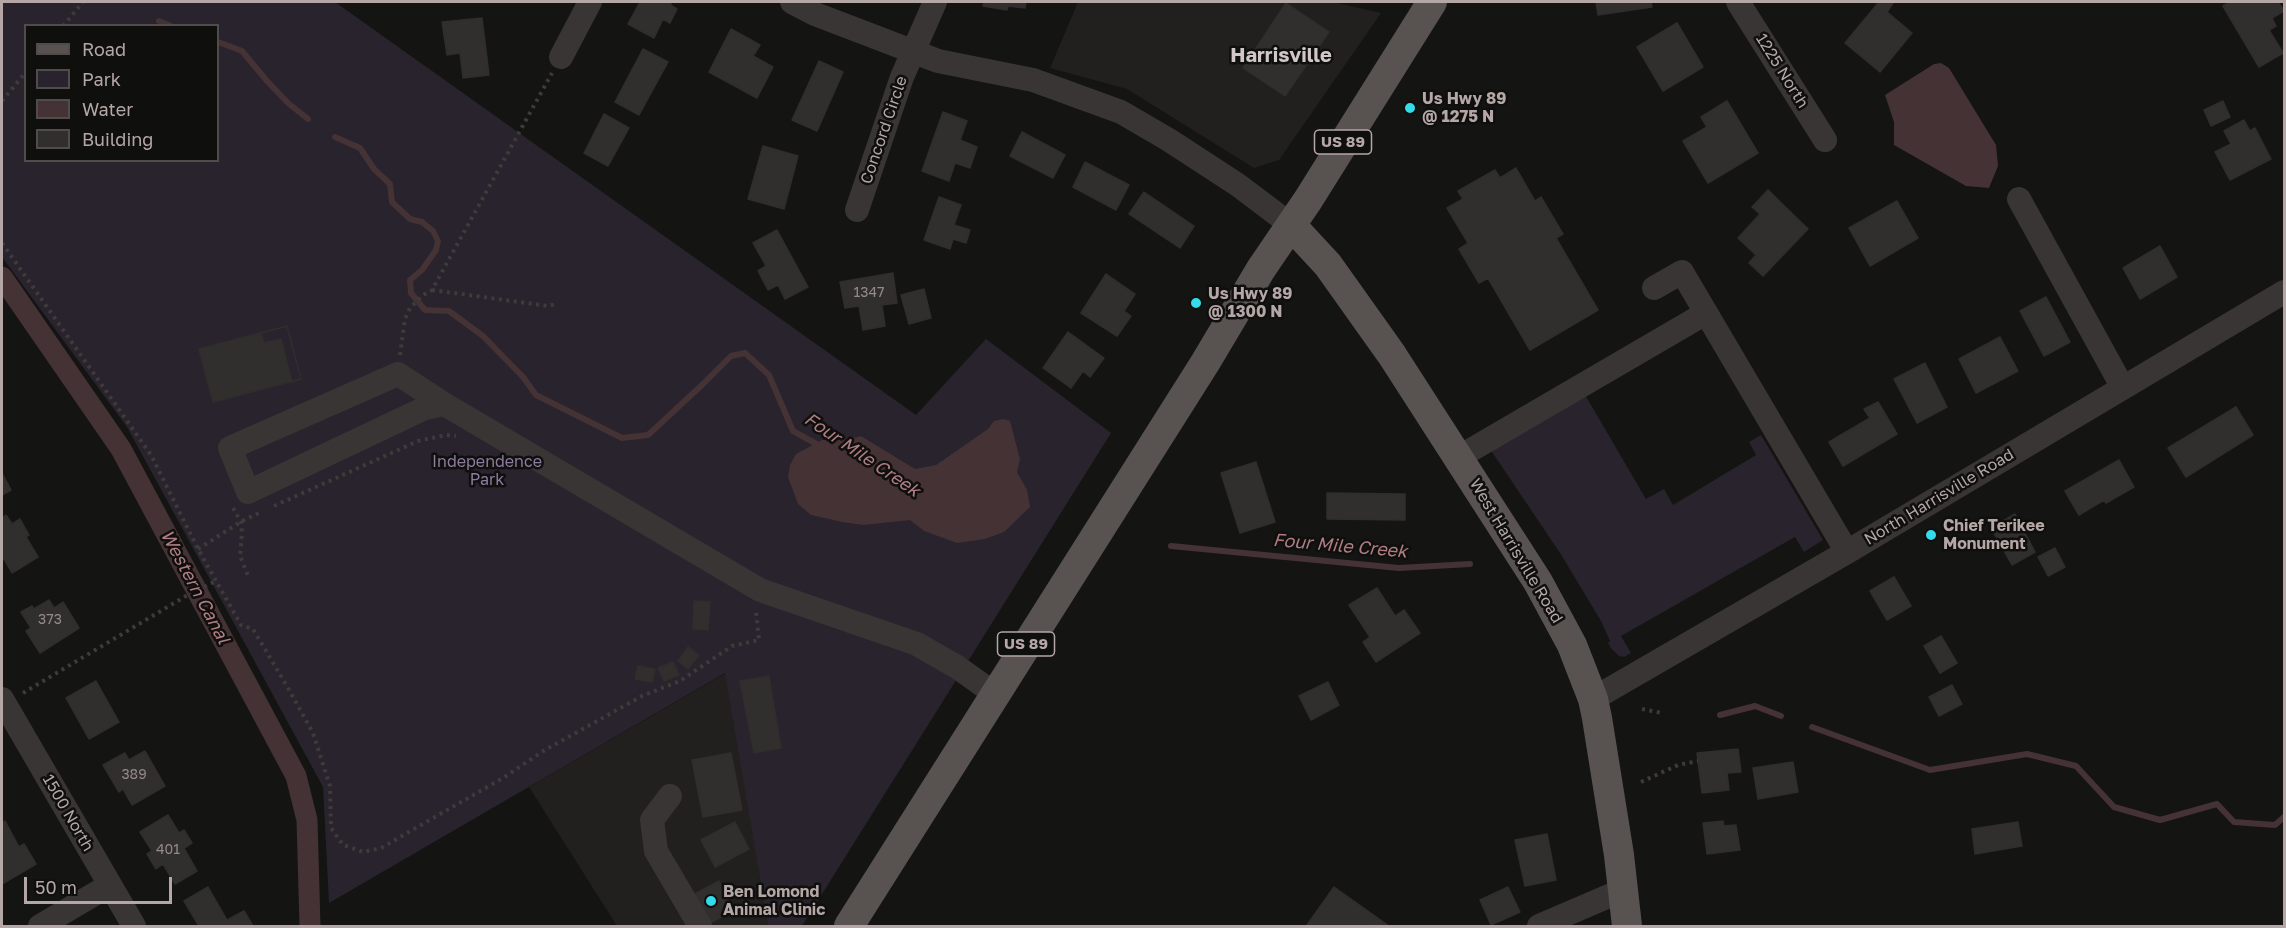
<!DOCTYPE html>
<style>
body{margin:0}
#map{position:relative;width:2286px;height:928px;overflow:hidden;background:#141413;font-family:"Golos Text",sans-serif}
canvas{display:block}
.frame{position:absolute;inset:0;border:3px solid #b4a7a5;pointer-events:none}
.legend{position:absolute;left:24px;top:24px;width:195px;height:138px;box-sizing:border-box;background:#0f0f0e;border:2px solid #514c4a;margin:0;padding:8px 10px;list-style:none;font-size:18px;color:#b4a7a5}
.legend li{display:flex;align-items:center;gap:12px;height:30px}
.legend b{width:30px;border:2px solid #514c4a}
.scale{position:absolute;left:24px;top:877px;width:148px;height:27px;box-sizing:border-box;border:3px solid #b4a7a5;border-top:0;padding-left:8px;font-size:18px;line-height:21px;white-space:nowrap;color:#b4a7a5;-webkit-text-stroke:4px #0f0f0e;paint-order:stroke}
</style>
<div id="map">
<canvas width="2286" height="928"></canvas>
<div class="frame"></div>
<ul class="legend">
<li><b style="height:8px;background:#585250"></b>Road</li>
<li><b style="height:16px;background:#28232c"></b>Park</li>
<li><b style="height:16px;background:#443235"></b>Water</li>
<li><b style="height:16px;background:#302f2e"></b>Building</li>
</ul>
<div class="scale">50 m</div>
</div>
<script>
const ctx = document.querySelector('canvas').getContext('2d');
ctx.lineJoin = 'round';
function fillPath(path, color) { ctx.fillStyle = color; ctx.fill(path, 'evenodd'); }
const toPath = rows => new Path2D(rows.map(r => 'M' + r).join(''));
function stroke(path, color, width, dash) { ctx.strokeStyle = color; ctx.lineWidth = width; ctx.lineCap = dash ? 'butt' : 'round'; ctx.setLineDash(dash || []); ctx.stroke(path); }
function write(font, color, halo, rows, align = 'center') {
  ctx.font = font + ' "Golos Text",sans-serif'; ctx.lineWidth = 5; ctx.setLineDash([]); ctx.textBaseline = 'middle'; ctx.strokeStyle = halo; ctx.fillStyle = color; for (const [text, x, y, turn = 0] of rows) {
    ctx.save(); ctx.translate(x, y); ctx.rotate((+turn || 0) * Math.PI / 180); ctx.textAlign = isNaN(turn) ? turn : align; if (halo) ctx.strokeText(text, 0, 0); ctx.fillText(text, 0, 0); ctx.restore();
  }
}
fillPath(toPath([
 [1078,2,1333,2,1381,13,1279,160,1254,168,1127,89,1050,68],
 [726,673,768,926,617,926,529,787]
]), '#21201f');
fillPath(toPath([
 [2,2,335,2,916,415,986,339,1111,433,802,926,768,926,725,673,329,903,323,787,127,427,2,257],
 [26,26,218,26,218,160,26,160],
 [1584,393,1646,499,1664,489,1673,505,1756,455,1749,442,1761,435,1823,540,1804,552,1795,537,1621,636,1631,653,1624,657,1619,656,1611,648,1608,643,1610,641,1601,621,1560,553,1490,449]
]), '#28232c');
fillPath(toPath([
 [1941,63,1949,68,1996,145,1998,166,1989,188,1966,186,1894,145,1894,122,1885,95,1934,64],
 [1003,419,1010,421,1020,459,1017,472,1027,490,1030,507,1004,532,985,539,957,543,924,531,910,520,863,525,842,522,811,515,798,504,788,477,790,465,796,454,822,440,846,440,861,436,915,469,936,465,988,429,994,421]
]), '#443235');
stroke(toPath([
 [159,21,171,26],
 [218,42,242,51,267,81,288,103,308,119],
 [335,137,360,148,374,169,390,184,392,202,410,219,422,222,433,231,438,241,436,250,422,270,410,280,411,293,425,310,449,311,483,336,523,377,536,395,622,438,648,435,702,385,731,356,745,353,769,375,793,431,822,447],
 [1171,546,1399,568,1470,564],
 [1720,715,1755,706,1781,716],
 [1812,727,1930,770,2027,754,2076,766,2114,807,2160,820,2217,804,2234,822,2275,825,2284,817]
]), '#443235', 6);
stroke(toPath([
 [2,277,121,449,296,776,307,820,310,926]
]), '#443235', 21);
const building = toPath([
 [640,2,672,2,670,5,677,9,670,23,663,19,654,38,628,24,640,2],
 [984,2,1026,2,1025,8,1008,6,1007,10,983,6,984,2],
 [1596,2,1651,2,1652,7,1598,15,1596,2],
 [1879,2,1893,3,1887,12,1912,33,1880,72,1845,43,1879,2],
 [2230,2,2278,2,2284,11,2272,18,2276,26,2269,30,2283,53,2259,67,2223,6,2230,2],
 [1286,3,1329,32,1285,96,1243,68,1286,3],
 [482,18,489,75,463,78,460,53,447,55,442,22,482,18],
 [1677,23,1703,67,1663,91,1637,47,1677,23],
 [731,29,760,45,753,56,773,67,757,98,709,72,731,29],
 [643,49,668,62,639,115,615,102,643,49],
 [819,61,843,72,817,131,792,120,819,61],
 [1727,101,1758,153,1708,183,1683,141,1707,127,1701,117,1727,101],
 [2223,101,2230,117,2211,126,2204,110,2223,101],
 [943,112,967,121,960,140,977,147,970,168,955,163,949,181,922,171,943,112],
 [604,114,629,128,608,166,584,153,604,114],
 [2244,120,2250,131,2255,128,2271,159,2230,180,2215,152,2231,144,2224,131,2244,120],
 [1022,132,1065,155,1053,178,1010,156,1022,132],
 [763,146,798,156,784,209,748,199,763,146],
 [1085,162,1129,185,1116,210,1073,187,1085,162],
 [1516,168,1535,201,1541,197,1563,234,1556,238,1598,310,1530,350,1488,278,1479,283,1459,249,1468,243,1447,208,1463,199,1458,191,1495,170,1500,178,1516,168],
 [1768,190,1808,229,1763,276,1749,263,1756,255,1738,238,1760,214,1752,207,1768,190],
 [1144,192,1194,226,1180,248,1129,214,1144,192],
 [939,197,961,205,954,225,970,230,966,243,953,239,950,249,924,240,939,197],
 [1897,201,1918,238,1870,266,1849,228,1897,201],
 [777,230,808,287,785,299,778,285,768,290,758,271,766,266,753,243,777,230],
 [2160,246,2177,277,2140,299,2123,268,2160,246],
 [893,273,897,303,882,305,885,326,863,330,859,306,845,308,840,282,893,273],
 [1106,274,1135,294,1124,311,1131,316,1117,336,1081,313,1106,274],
 [924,289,931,318,909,324,901,295,924,289],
 [2046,297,2070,342,2044,356,2020,311,2046,297],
 [287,326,301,379,213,402,199,349,287,326],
 [287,326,301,379,292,382,281,339,264,343,261,333,287,326],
 [1068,332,1104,358,1090,377,1083,371,1071,388,1043,368,1068,332],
 [2000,337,2018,371,1976,393,1959,359,2000,337],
 [1925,363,1947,407,1917,423,1894,379,1925,363],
 [1878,402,1897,434,1843,466,1829,442,1870,418,1864,409,1878,402],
 [2236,407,2253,435,2186,477,2168,448,2236,407],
 [2119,460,2134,487,2106,503,2104,500,2079,515,2065,491,2119,460],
 [1256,462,1275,522,1240,533,1221,473,1256,462],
 [3,475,11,490,2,495,2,476,3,475],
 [1327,493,1405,494,1405,520,1327,519,1327,493],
 [2015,514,2035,552,2012,565,1991,528,2015,514],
 [6,515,12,524,20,519,29,535,26,537,38,557,12,573,4,559,2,560,2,518,6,515],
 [2055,548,2065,567,2048,576,2038,557,2055,548],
 [1894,577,1911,606,1887,620,1870,591,1894,577],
 [1377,588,1395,616,1404,610,1420,633,1376,662,1363,642,1370,637,1349,605,1377,588],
 [49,600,54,608,63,602,79,628,40,653,26,631,31,628,21,612,32,606,34,609,49,600],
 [694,601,710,602,708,630,693,629,694,601],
 [1941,636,1957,663,1940,673,1924,646,1941,636],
 [688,647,699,655,688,669,678,661,688,647],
 [673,662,679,675,664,681,658,668,673,662],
 [638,666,655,669,652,682,635,679,638,666],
 [769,676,781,748,754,753,740,681,769,676],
 [96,681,119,722,89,739,66,698,96,681],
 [1328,682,1339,705,1311,720,1299,696,1328,682],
 [1952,685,1962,704,1939,716,1929,697,1952,685],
 [1738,749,1741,772,1727,773,1729,790,1702,793,1697,753,1738,749],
 [145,751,165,786,132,805,123,789,119,792,103,765,125,753,129,760,145,751],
 [731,753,742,810,703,817,692,760,731,753],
 [1793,762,1798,792,1758,799,1753,768,1793,762],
 [168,815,179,833,184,830,192,843,184,848,197,871,175,884,163,864,156,869,147,854,152,851,140,832,168,815],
 [5,821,19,847,24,844,36,864,2,884,2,823,5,821],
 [1723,821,1724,826,1736,825,1740,850,1707,854,1703,823,1723,821],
 [735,822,749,849,715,867,701,840,735,822],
 [2018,822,2022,846,1975,854,1972,829,2018,822],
 [1547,834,1556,880,1525,886,1515,840,1547,834],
 [719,881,731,906,720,912,723,916,706,925,691,896,719,881],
 [208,887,227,920,244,911,253,926,199,926,184,901,208,887],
 [1334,887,1389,926,1307,925,1334,887],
 [1508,887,1520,912,1491,925,1480,900,1508,887]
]);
fillPath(building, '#302f2e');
stroke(building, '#302e2d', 1.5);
stroke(toPath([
 [63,26,83,2],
 [2,101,26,72],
 [2,243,151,455,198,549,241,625,253,629,288,688,313,733,330,786,331,828,343,845,363,852,381,848,503,778,545,750,642,696,680,681,732,646,759,640,756,611],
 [432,290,548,306,556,304],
 [400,355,405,319,410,308,423,295,432,290,552,73],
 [274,506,418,441,446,435,456,436],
 [233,508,241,522,242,533,240,556,249,578],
 [198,549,242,521,259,513],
 [23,693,186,596,216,581],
 [1642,709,1662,713],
 [1641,782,1678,765,1698,761]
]), '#403b3a', 4, [3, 4.5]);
stroke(toPath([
 [792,2,815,14,938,61,1033,80,1121,112,1169,140,1238,185,1291,225],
 [1738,2,1825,140],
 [561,57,590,2],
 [2019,199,2123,388],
 [857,210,902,77,935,2],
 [1654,288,1682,272,1847,552],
 [444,404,425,408,248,492,230,448,398,374,444,404,760,590,917,644,957,667,995,694],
 [1459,457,1706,313],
 [2,699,134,926],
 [1593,699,1847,552,2284,292],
 [670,796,652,820,656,851,700,926],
 [40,926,110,885],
 [1539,926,1623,890]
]), '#393534', 24);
stroke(toPath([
 [1291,225,1328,265,1392,355,1538,582,1572,645,1593,699,1597,718,1619,855,1627,926],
 [849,926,1205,363,1261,269,1308,200,1432,2]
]), '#585250', 30);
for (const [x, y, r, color] of [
 [1410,108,6,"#34dbeb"],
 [1196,303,6,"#34dbeb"],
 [1931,535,6,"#34dbeb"],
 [711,901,6,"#34dbeb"]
]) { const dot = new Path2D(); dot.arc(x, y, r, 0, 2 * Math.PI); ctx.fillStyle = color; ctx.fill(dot); stroke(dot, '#0f0f0e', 2); }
write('14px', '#938987', null, [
 ["1347",869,293],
 ["373",50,620],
 ["389",134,775],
 ["401",168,850]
]);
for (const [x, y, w] of [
 [1343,142,57],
 [1026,644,57]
]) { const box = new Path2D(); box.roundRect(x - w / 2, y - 12, w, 24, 4.5); ctx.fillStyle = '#0f0f0e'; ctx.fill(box); stroke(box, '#b4a7a5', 1.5); }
write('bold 15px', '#b4a7a5', null, [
 ["US 89",1343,142],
 ["US 89",1026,644]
]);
write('16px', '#b4a7a5', '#0f0f0e', [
 ["1225 North",1782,71,58],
 ["Concord Circle",884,130,-71],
 ["North Harrisville Road",1939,497,-31],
 ["West Harrisville Road",1516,551,59],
 ["1500 North",68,813,60]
]);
write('bold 16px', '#b4a7a5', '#0f0f0e', [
 ["Us Hwy 89",1422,99],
 ["@ 1275 N",1422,117],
 ["Us Hwy 89",1208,294],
 ["@ 1300 N",1208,312],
 ["Chief Terikee",1943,526],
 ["Monument",1943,544],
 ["Ben Lomond",723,892],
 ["Animal Clinic",723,910]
], 'left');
write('16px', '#8d7c9f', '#0f0f0e', [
 ["Independence",487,462],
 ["Park",487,480]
]);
write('italic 18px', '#af7d82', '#0f0f0e', [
 ["Four Mile Creek",862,455,34],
 ["Four Mile Creek",1340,546,5],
 ["Western Canal",195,587,62]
]);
write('bold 20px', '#d1c7c6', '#0f0f0e', [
 ["Harrisville",1281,56]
]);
</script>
